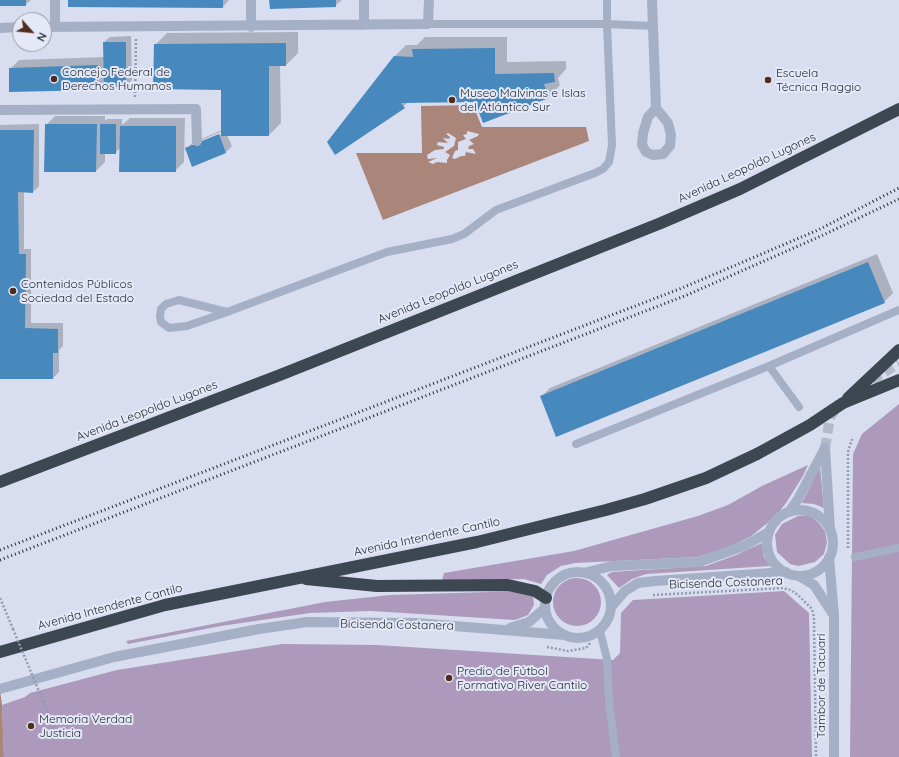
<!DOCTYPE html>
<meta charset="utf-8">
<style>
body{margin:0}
#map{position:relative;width:899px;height:757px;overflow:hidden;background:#d8deef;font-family:Quicksand,sans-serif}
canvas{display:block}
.north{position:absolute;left:12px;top:12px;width:40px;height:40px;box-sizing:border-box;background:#e4e8f7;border:1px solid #989da8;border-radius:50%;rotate:117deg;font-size:11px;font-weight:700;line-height:16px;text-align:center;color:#262c32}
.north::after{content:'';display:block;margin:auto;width:14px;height:18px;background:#502c1e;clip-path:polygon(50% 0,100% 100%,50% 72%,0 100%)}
</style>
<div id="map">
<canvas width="899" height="757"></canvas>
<div class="north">N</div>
</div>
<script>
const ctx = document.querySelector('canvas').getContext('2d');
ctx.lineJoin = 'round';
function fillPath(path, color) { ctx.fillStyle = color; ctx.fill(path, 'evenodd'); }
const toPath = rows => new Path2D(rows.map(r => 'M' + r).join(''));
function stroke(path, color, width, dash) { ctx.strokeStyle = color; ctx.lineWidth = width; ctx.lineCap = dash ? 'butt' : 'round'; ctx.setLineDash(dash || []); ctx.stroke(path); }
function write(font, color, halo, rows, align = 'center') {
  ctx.font = font + ' Quicksand,sans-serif'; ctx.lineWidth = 4; ctx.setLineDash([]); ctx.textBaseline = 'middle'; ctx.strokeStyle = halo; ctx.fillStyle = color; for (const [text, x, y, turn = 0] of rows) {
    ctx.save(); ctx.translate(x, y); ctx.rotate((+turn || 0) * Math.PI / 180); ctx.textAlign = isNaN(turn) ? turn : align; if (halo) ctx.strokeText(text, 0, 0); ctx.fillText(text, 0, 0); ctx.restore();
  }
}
fillPath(toPath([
 [899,404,899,757,850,757,853,454,862,434],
 [808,465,803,476,786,503,775,517,750,537,725,549,697,557,575,563,561,566,547,575,541,584,524,579,442,581,444,573,574,551,698,516,728,505,762,486],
 [820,467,824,508,814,504,802,503],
 [809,515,818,522,825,531,827,542,824,554,815,562,798,566,790,564,777,552,775,535,782,524,798,516],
 [762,543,764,557,770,566,646,574,632,579,619,588,607,575,612,572,706,566,736,555],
 '553 602a24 24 0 1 1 48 0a24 24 0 1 1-48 0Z',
 [522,591,533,596,534,605,528,615,515,620,371,611,310,613,221,626,128,644,126,641,325,602,390,595],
 [784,591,809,613,812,757,4,757,2,705,25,697,30,693,117,670,282,644,377,645,613,660,620,653,621,613,633,600]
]), '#ac99bc');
fillPath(toPath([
 [473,105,482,127,586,127,589,141,383,220,356,153,422,153,421,106],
 [467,131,479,134,478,136,469,140,474,144,469,146,468,149,473,149,476,154,466,152,465,156,461,156,455,159,452,158,455,151,458,150,458,142,466,139,463,135,467,134],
 [448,133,456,138,454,146,445,152,450,155,447,160,447,163,437,162,433,164,428,162,437,158,428,159,427,155,435,150,444,149,444,147,437,145,438,142,448,143,443,138,449,139,450,137,446,134],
 [0,690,2,705,4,757,0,757]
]), '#aa8579');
fillPath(toPath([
 [0,0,31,0,25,5,0,5],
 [69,0,229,0,223,7],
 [270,0,342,0,335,6],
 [298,32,298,53,286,65,280,65,281,123,269,135,227,135,232,146,226,152,193,165,186,149,192,143,222,130,222,89,155,45,167,33],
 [223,131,224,133,192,147,192,144],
 [131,36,132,80,126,86,105,82,98,89,10,69,19,60,105,57,104,42,110,37],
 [425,37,507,37,507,62,566,61,566,69,558,78,560,85,549,97,409,102,336,153,394,57,406,45,417,45],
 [55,116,105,116,105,121,107,119,122,119,122,125,130,118,185,118,184,162,175,171,120,148,115,153,105,153,105,162,96,171,46,125],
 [39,124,39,186,33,192,24,192,24,249,31,249,31,323,63,323,63,346,59,350,59,372,53,378,0,378,0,125],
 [877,254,893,293,884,302,541,397,550,388]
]), '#0003');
fillPath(toPath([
 [0,0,26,0,26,6,0,6],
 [68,0,223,0,223,8,68,7],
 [269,0,336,0,336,7,270,9],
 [103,42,126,42,126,87,104,87],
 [286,43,286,66,269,66,269,136,221,136,221,90,153,89,154,44],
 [495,48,495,74,554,73,555,82,544,84,549,98,483,123,475,102,401,103,405,108,335,155,327,142,394,56,413,57,412,49],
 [98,65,98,90,9,92,9,68],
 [45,124,97,124,96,172,44,172],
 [100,124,116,124,116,154,100,154],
 [120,126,176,126,176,172,119,172],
 [0,130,34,130,33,193,18,192,19,254,26,254,25,328,58,329,58,353,53,353,53,379,0,379],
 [219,134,226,153,192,167,185,148],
 [868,262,885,303,556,437,540,396]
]), '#4788bd');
stroke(toPath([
 [872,380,899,363],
 [825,448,830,417,836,409]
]), '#b4bac9', 10, [10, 5]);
stroke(toPath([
 [135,97,136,38],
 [848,548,848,452,852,439],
 [653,595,783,588,791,590,798,595,812,609,814,617,816,757],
 [0,598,13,629],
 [547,647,568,651,586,648,591,642],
 [43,701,55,733]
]), '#8f9cb1', 2.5, [2, 2]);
stroke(toPath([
 [607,0,607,24,653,26],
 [227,312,179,300,166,304,161,309,160,316,161,322,169,328,187,326,227,312,387,252,452,239,464,234,496,210,595,173,603,169,609,162,612,145,607,24,428,24],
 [769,366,899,310],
 [576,444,769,366,799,407],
 [855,557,899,548],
 [600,631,607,659,609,702,616,757]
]), '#a5b0c6', 8);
stroke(toPath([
 [55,0,55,27],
 [251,0,251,27],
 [364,0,364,25],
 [44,27,428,24,429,0],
 [0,28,20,27],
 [0,110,196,109,197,141]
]), '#a5b0c6', 10);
stroke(toPath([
 [652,0,656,108,668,123,671,135,670,146,663,154,653,155,646,152,642,145,643,133,648,117,656,108],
 [829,558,834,615,834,757],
 [799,576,814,585,833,614]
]), '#a5b0c6', 10);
stroke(toPath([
 [825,448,830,529],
 '767 543a33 33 0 1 1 66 0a33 33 0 1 1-66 0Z',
 [789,512,798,499,825,448],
 '545 605a33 33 0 1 1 66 0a33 33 0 1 1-66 0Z',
 [587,572,612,566,699,562,746,545,769,532],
 [612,606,625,591,638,583,655,581,786,572],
 [510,628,529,622,545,608],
 [0,689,114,657,259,629,307,622,417,623,565,635]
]), '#a5b0c6', 10);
stroke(toPath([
 [0,482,280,375,661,223,740,189,899,109],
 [306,579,377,586,508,585,535,591,546,598],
 [0,652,165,605,477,542,606,510,645,499,706,478,757,454]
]), '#3d4752', 12);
stroke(toPath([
 [0,550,682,288,818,230,899,188],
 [0,560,687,295,821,236,899,199]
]), '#262c32', 3, [1, 3]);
stroke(toPath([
 [13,629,43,701]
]), '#8f9cb1', 2.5, [2, 2]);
stroke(toPath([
 [848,398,899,350],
 [757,454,810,425,843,403,899,380]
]), '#3d4752', 12);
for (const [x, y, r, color] of [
 [54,79,4,"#502c1e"],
 [768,80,4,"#502c1e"],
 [452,100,4,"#502c1e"],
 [13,291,4,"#502c1e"],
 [449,678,4,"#502c1e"],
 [31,726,4,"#502c1e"]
]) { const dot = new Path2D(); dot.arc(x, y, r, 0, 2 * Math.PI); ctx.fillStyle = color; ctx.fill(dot); stroke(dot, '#e4e8f7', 1.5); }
write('12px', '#262c32', '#e4e8f7', [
 ["Concejo Federal de",62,72],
 ["Derechos Humanos",62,86],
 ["Escuela",776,73],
 ["Técnica Raggio",776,87],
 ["Museo Malvinas e Islas",460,93],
 ["del Atlántico Sur",460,107],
 ["Contenidos Públicos",21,284],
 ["Sociedad del Estado",21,298],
 ["Predio de Fútbol",457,671],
 ["Formativo River Cantilo",457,685],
 ["Memoria Verdad",39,719],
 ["Justicia",39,733]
], 'left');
write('12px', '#262c32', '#e4e8f7', [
 ["Avenida Leopoldo Lugones",747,168,-25],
 ["Avenida Leopoldo Lugones",448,292,-22],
 ["Avenida Leopoldo Lugones",147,411,-21],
 ["Avenida Intendente Cantilo",427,537,-12],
 ["Bicisenda Costanera",726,583,-2],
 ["Avenida Intendente Cantilo",110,607,-15],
 ["Bicisenda Costanera",397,625,1],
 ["Tambor de Tacuarí",821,686,-90]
]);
</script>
